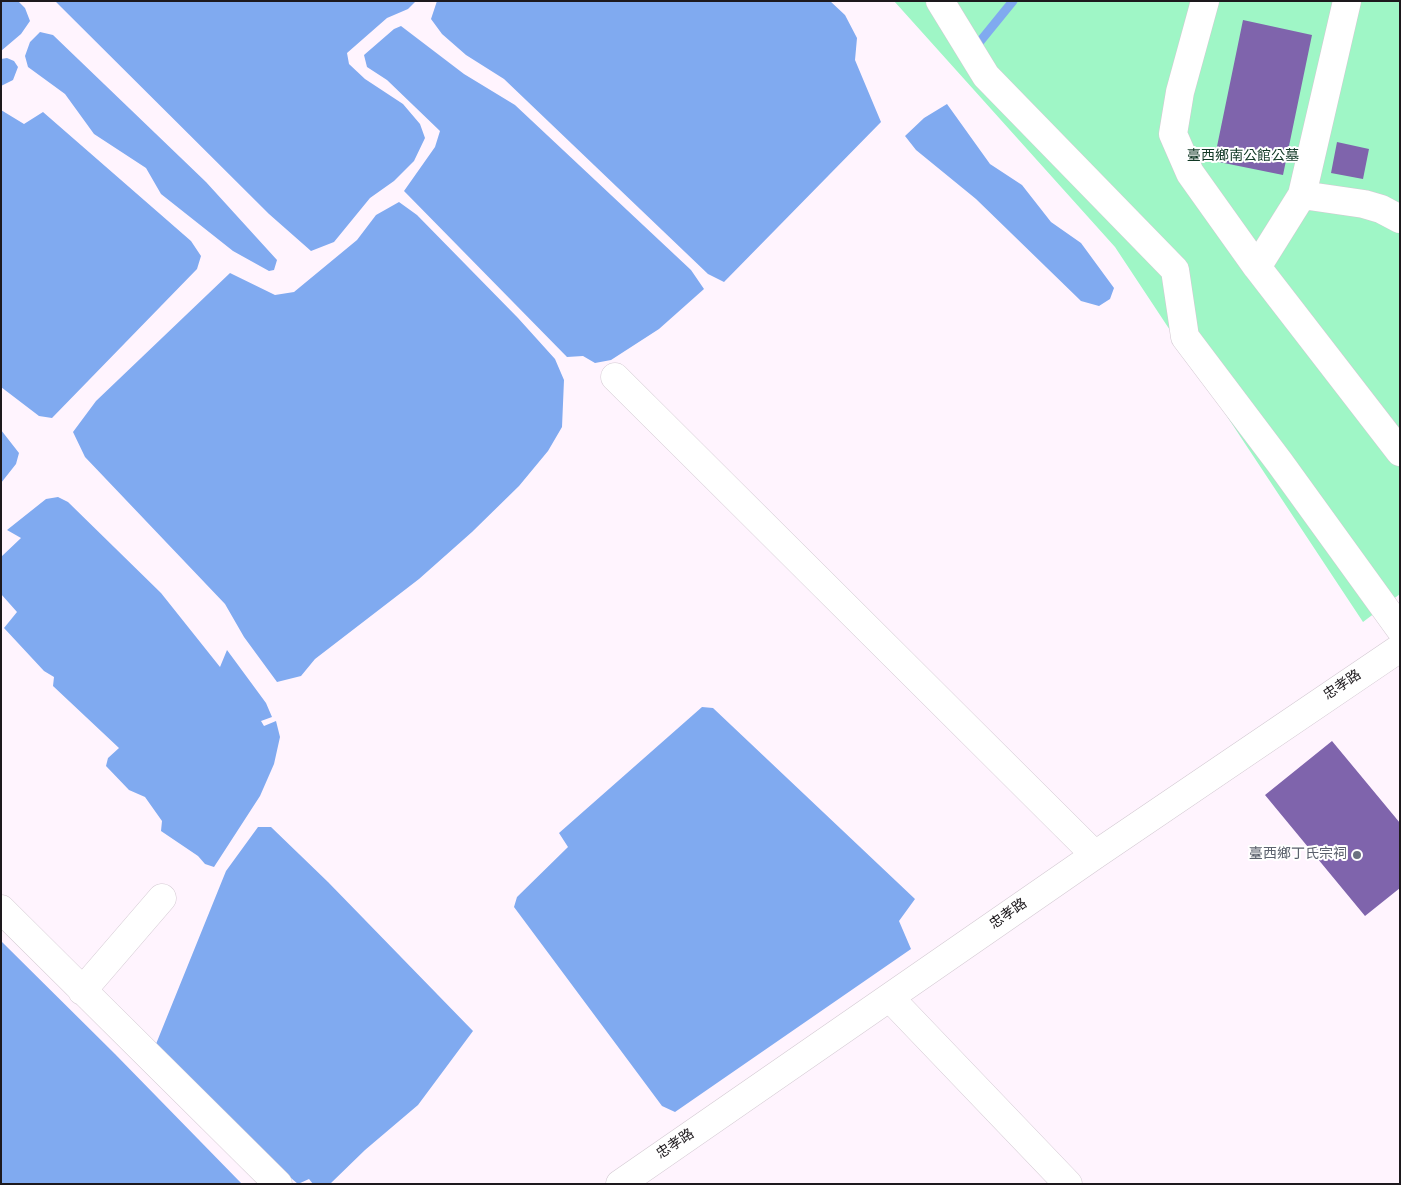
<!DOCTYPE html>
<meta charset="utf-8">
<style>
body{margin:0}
#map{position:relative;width:1401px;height:1185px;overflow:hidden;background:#fff4fe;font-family:Overpass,sans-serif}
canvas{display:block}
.frame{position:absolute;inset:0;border:2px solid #1d191d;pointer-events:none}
</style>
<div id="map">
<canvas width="1401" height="1185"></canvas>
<div class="frame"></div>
</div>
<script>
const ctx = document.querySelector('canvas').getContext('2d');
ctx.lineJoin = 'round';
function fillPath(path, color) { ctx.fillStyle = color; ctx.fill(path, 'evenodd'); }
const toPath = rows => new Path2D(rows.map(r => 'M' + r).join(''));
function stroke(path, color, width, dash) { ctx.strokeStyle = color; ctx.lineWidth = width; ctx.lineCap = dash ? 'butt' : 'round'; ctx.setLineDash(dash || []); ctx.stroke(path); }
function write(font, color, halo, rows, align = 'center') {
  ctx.font = font + ' Overpass,"Noto Sans TC",sans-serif'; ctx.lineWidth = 4; ctx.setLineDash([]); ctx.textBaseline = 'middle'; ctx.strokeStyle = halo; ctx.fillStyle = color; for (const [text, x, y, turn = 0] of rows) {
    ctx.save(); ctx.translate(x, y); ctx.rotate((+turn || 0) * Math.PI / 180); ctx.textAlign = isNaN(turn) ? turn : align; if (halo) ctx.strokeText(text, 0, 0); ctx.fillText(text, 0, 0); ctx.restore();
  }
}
fillPath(toPath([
 [894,1,1400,1,1400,594,1363,622,1115,247]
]), '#9ff6c6');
fillPath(toPath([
 [1,1,18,1,25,8,30,21,21,34,1,51],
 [55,1,416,1,408,9,387,18,347,53,349,64,365,79,403,104,420,124,425,138,414,161,394,181,370,198,334,242,311,251,269,214],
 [437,1,830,1,845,15,857,38,855,60,881,122,724,282,708,274,504,79,466,55,442,34,431,19],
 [401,26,464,74,515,105,691,270,704,289,659,329,611,360,595,363,583,356,567,357,404,191,435,147,440,131,387,80,367,67,364,55,394,29],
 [40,32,53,35,206,182,277,260,274,270,269,271,233,251,161,194,146,168,94,134,65,94,28,67,25,56,30,42],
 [7,58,14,61,18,67,13,80,1,86,1,59],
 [947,104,990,164,1022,185,1051,222,1081,243,1114,288,1110,299,1099,306,1081,301,976,199,916,150,905,136,924,118],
 [1,110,24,124,43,112,191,241,201,256,197,269,52,418,39,416,1,387],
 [399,202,417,215,518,318,555,359,564,380,562,427,548,451,519,486,472,532,419,579,315,659,301,676,277,682,244,637,225,604,85,457,73,432,96,401,230,273,275,295,294,292,357,240,376,215],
 [1,430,19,453,16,464,1,483],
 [58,497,68,502,161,593,220,667,227,650,266,703,272,717,261,721,264,726,276,721,280,737,274,764,260,796,214,867,205,864,198,856,161,831,162,821,145,797,129,790,106,766,108,758,119,748,53,686,54,677,44,671,4,628,17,612,1,594,1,557,21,538,7,530,46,499],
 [702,707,713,708,915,899,899,921,911,949,675,1112,662,1106,514,907,517,897,568,847,559,833],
 [258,827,271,827,328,882,473,1031,418,1105,365,1150,330,1184,313,1184,309,1179,298,1184,271,1161,156,1044,226,871],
 [1,941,115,1054,242,1184,1,1184]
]), '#80aaf0');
stroke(toPath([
 [978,44,1013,1]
]), '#80aaf0', 9);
fillPath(toPath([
 [1243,20,1312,35,1283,175,1214,161],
 [1337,142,1369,149,1363,179,1331,173],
 [1332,741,1400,823,1400,888,1365,916,1265,795]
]), '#7f64ac');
const minor = toPath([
 [940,1,986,76,1175,270,1185,337,1280,463,1400,629],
 [1205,1,1180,92,1173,134,1190,173,1257,267,1400,452],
 [1302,195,1364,204,1381,209,1400,219],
 [1257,267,1302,195,1347,1],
 [615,377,1095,855],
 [1,909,278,1184],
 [82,991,162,898],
 [890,998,1068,1184],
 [620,1184,1095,855,1400,648]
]);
stroke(minor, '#d3c9d2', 29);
stroke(minor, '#fff', 28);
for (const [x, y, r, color] of [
 [1357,855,5,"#6b7280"]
]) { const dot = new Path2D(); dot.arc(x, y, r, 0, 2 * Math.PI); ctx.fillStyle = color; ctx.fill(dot); stroke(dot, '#fff', 2); }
write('14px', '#113825', '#fff', [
 ["臺西鄉南公館公墓",1243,157]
]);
write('14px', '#1d191d', '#fff', [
 ["忠孝路",1343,686,-34],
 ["忠孝路",1009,915,-35],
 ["忠孝路",676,1145,-34]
]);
write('14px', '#5b616d', '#fff', [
 ["臺西鄉丁氏宗祠",1347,855]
], 'right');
</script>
